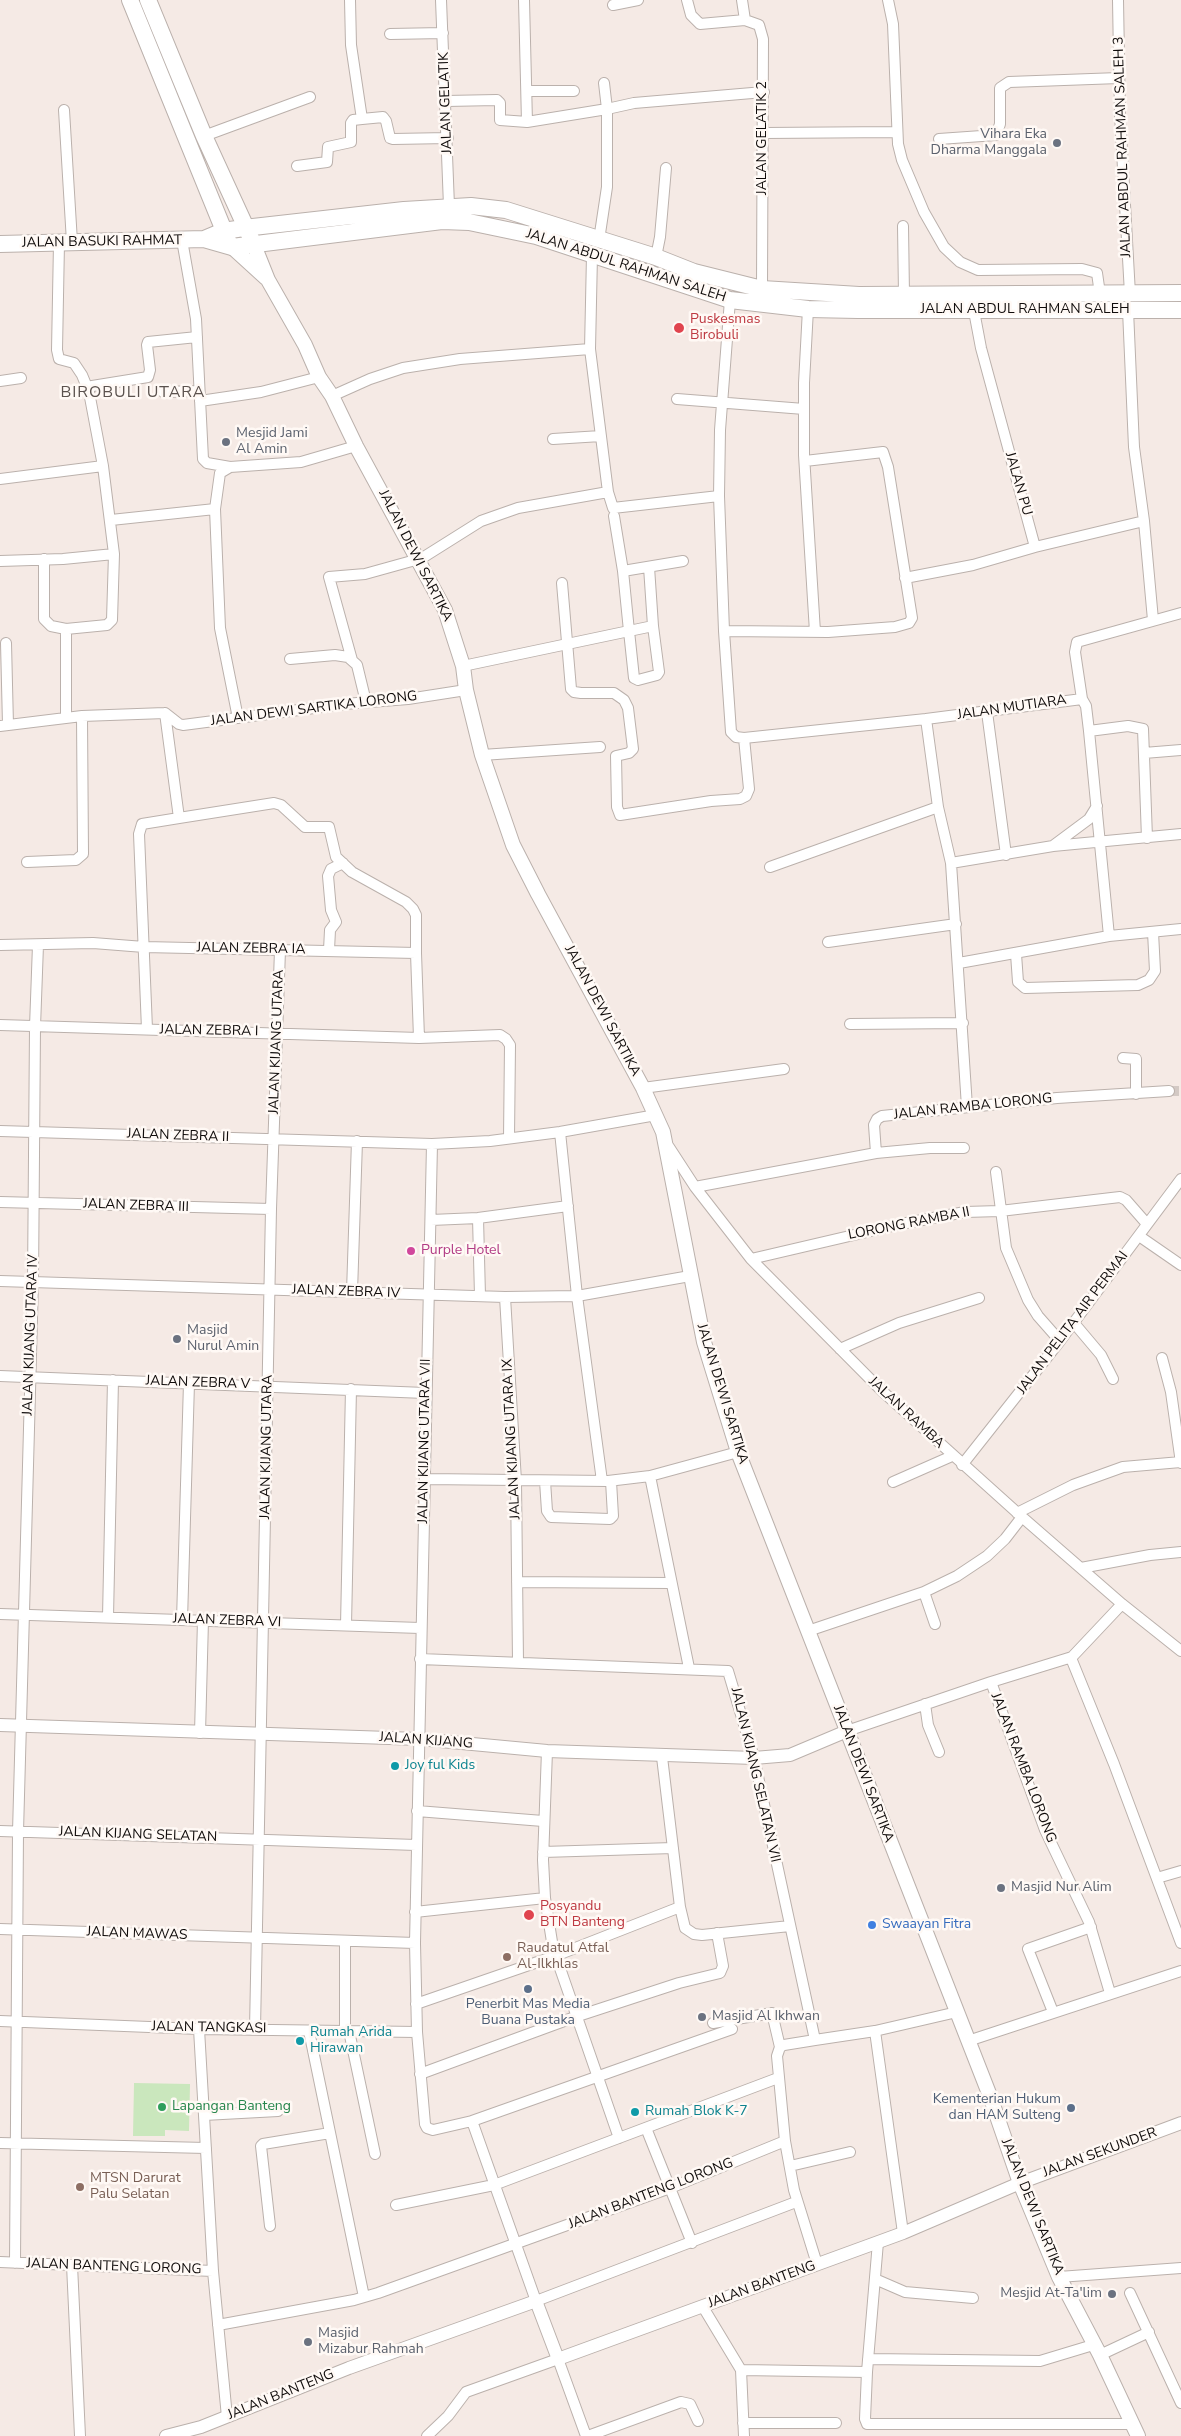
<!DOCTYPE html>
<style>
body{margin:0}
canvas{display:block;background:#f5eae5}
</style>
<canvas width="1181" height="2436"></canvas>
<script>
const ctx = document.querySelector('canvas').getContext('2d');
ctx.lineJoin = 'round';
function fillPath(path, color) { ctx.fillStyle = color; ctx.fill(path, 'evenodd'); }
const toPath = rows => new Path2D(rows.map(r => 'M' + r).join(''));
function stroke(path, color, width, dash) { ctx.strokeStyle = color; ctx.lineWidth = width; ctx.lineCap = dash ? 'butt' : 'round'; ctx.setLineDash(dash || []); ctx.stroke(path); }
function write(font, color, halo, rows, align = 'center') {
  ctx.font = font + ' "Nunito Sans",sans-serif'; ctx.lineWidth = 5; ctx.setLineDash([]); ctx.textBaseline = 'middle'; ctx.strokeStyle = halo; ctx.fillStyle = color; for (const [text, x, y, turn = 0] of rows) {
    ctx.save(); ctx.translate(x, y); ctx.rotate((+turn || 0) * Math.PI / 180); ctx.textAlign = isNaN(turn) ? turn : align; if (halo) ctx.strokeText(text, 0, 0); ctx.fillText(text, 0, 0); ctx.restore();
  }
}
fillPath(toPath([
 [134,2083,190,2084,189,2131,165,2130,165,2136,133,2136]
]), '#cae7bd');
stroke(toPath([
 [1169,1091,1181,1091]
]), '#d3c9c4', 10, [10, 5]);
const minor = toPath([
 [350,0,351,45,362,119,383,117,386,121,390,138,393,139,448,138],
 [441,0,449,206],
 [524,0,527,122,607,109,604,83],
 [687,0,691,15,700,24,745,20],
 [742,0,745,20,759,25,763,39,762,289],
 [888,0,893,24,898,144,902,160,924,212,944,247,960,262,978,270,1082,269,1097,273,1100,294],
 [1118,0,1120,115,1130,294],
 [613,5,638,0],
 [390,34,443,33],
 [527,91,574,91],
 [446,101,497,100,500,103,500,120,527,122],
 [64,110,72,242],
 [764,133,896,132],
 [204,136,310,97],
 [939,139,996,135,1000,124,1000,88,1009,82,1119,78],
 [297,166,327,162,328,147,351,142,351,123,353,120,362,119],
 [903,226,904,295],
 [182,240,196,319,203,459,207,463,230,467],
 [599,240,607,187,607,109,634,103,764,92],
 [59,243,57,350,59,359,74,363,82,375,89,392,103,466],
 [656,257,660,237,666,168],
 [730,300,720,430,719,496,724,631,731,732,736,737,744,738,926,719,1082,699,1075,652,1077,642,1181,613],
 [808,309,804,383,804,455,815,632],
 [1128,310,1134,447,1144,521,1153,620],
 [974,311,981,348,1035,547,1144,521],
 [590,349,592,255],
 [0,381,21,378],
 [86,387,148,377,150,370,147,345,148,342,197,337],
 [163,392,199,391],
 [332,396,370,379,403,368,460,359,590,349,608,492,518,508,481,521,419,560],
 [677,399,804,409],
 [200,401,261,392,319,377],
 [553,439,601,436],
 [0,479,103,466,114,554,112,620,107,625,66,629],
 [608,492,613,508,719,496],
 [614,516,623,571],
 [111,520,215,509],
 [44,559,44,619,51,626,66,629,66,718],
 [0,561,63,559,114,554],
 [649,567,653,626],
 [905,578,973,565,1035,547],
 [562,583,571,689,574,692,581,693,614,693,624,700,628,708,633,749,629,753,616,756,617,807,620,815,711,801,740,799,746,796,749,789,744,738],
 [653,626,659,672,657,675,638,680,634,678,629,631,653,626],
 [724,631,828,632,895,627,909,623,912,618,888,467,883,452,805,461],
 [6,643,8,725],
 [290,659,335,655,348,657,357,665,366,702],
 [352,660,329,577,365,574,419,559],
 [463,666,629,631,623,571,683,561],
 [1082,699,1086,706,1089,731,1109,936],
 [987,712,1006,855],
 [238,718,220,628,215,509,220,473,230,467,301,462,356,446],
 [926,719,938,807,951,863,967,1107],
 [0,726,82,716,165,713,179,724,183,725,345,704,408,699,466,690],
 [1089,731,1128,726,1143,729,1147,838],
 [1144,753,1181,750],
 [482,755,600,747],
 [179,818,274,803,281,805,305,827,329,827,336,857,352,872,406,902,413,909,416,915,416,953],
 [1054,845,1089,819,1097,806],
 [27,862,76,860,83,854,82,716],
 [951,863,1053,846,1181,834],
 [770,867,938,807],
 [828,942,956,924],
 [0,945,93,943,144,947,416,953,419,1038],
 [329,950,330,930,336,922,331,910,328,876,331,869,343,863],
 [1016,954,1018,982,1025,988,1138,985,1149,980,1155,971,1153,932],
 [959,963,1109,936,1181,929],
 [850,1024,963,1023],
 [0,1025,419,1038,500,1035,506,1039,510,1045,509,1138],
 [147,1029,139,834,142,824,179,818,165,713],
 [1123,1058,1136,1059,1136,1094],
 [643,1088,784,1069],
 [0,1131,432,1144,490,1141,560,1132,656,1115],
 [560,1132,577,1296,602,1481],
 [432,1144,415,1943,417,2032,425,2124,427,2128,433,2130,472,2121,732,2029],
 [669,1147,695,1187,751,1259,882,1391,1022,1517,1122,1604,1181,1651],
 [876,1153,930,1148,964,1148],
 [996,1172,1006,1248,1028,1300,1038,1316,1060,1341],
 [695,1187,876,1153,874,1125,877,1119,882,1116,1057,1098,1169,1091],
 [0,1202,271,1209],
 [478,1218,480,1296],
 [431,1220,478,1218,568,1206],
 [1139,1236,1181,1265],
 [751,1259,901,1224,965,1212,1000,1211,1120,1197,1126,1200,1147,1224],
 [0,1281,505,1297,577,1296,690,1276],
 [352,1292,357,1141],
 [505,1297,516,1481,518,1662],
 [1074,1323,1101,1355,1113,1379],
 [840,1349,899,1323,979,1298],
 [1162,1358,1171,1392,1181,1463],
 [0,1376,425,1393],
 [962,1465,1060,1341,1181,1179],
 [650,1476,689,1668],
 [425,1479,608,1481,650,1476,738,1452],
 [545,1481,547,1511,551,1517,610,1519,613,1516,611,1481],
 [893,1482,952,1456],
 [1017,1513,1073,1485,1123,1467,1181,1462],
 [1081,1568,1150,1555,1181,1552],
 [517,1582,671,1583],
 [924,1592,957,1576,987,1556,1005,1539,1022,1517],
 [0,1614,420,1628],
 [108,1617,113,1380],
 [182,1620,189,1383],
 [346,1625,351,1389],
 [808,1631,924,1592,935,1624],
 [1071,1658,1114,1764,1181,1943],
 [420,1659,728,1671,754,1758,815,2040,875,2031,957,2012],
 [991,1682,1045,1830,1089,1922,1110,1993],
 [925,1704,928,1725,939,1752],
 [847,1731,991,1682,1072,1657,1122,1604],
 [200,1733,203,1620],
 [547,1751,543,1860,545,1898,553,1948,619,2138],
 [662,1757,680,1907,685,1928,694,1934,702,1935,790,1926],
 [417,1811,543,1821],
 [0,1831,416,1845],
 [543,1852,673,1848],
 [1157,1878,1181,1871],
 [415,1912,545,1898],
 [0,1929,415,1943],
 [416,2004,555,1956,680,1907],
 [1053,2012,1028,1949,1091,1927],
 [0,2021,199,2029,417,2032],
 [713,2023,772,2013,780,2047],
 [199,2029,213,2271,227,2417],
 [255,2029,271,1209,280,950],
 [309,2031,364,2297],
 [345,2031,345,1942],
 [349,2031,375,2154],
 [875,2031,903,2233],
 [815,2040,784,2045,780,2047,777,2056,785,2141,794,2190,817,2264],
 [968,2041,1181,1971],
 [420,2074,575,2017,679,1983,720,1973,723,1966,717,1933],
 [204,2115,278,2111],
 [472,2121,536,2301,796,2202],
 [646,2128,692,2243],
 [0,2143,206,2148],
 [790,2166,850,2152],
 [396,2205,494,2185,778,2078],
 [270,2226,261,2146,263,2144,330,2133],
 [878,2242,867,2372,865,2419,867,2424,1132,2424],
 [0,2262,213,2271],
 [15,2263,18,1832,33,1282,35,1027,38,945],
 [72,2265,80,2436],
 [1059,2277,1181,2268],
 [875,2279,905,2292,973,2298],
 [1130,2293,1181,2403],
 [703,2307,741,2370,744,2436],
 [218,2325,354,2300,378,2293,670,2188,785,2141],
 [1100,2355,1149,2332],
 [868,2359,1040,2361,1093,2345],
 [741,2370,867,2372],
 [743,2423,836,2423],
 [427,2436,448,2416,466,2392,558,2359,586,2436],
 [588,2436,681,2402,690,2404,698,2421]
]);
const tertiary = toPath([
 [0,1725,419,1739,547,1751,754,1758,790,1755,847,1731],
 [166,2436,201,2427,349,2368,536,2301,558,2359,903,2233,1020,2183,1181,2123]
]);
const secondary = toPath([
 [254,245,268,280,305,345,319,377,332,396,356,446,445,610,463,666,466,690,482,755,513,845,538,894,643,1088,663,1132,704,1342,738,1452,990,2096,1020,2183,1059,2277,1100,2355,1138,2436],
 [232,247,266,278]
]);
const primary = toPath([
 [130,0,229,243],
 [148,0,204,136,254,245]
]);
const trunk = toPath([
 [204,239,223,231,244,228,404,210,471,206,506,210,656,257,694,272,762,289,859,295,1181,293],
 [0,244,204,239,232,247,442,221,469,222,536,236,730,300,808,309,858,310,1181,310]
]);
stroke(minor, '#bbb1ac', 12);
stroke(tertiary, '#bbb1ac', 14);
stroke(secondary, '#bbb1ac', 16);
stroke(primary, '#bbb1ac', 18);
stroke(trunk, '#bbb1ac', 18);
stroke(minor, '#fff', 10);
stroke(tertiary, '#fff', 12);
stroke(secondary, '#fff', 14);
stroke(primary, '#fff', 16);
stroke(trunk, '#fff', 16);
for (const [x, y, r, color] of [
 [1057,143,5,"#6b7280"],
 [679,328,6,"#e0444e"],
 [226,442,5,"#6b7280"],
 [411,1251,5,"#d1479c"],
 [177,1339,5,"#6b7280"],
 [395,1766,5,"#0f9aa8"],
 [1001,1888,5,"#6b7280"],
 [529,1915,6,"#e0444e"],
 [872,1925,5,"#3f7fe0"],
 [507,1957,5,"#8d6e63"],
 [528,1989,5,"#5c6f8a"],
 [702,2017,5,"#6b7280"],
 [300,2041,5,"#0f9aa8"],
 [162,2107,5,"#2e9e5b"],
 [1071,2108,5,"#5c6f8a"],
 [635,2112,5,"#0f9aa8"],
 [80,2187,5,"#8d6e63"],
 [1112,2294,5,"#6b7280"],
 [308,2342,5,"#6b7280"]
]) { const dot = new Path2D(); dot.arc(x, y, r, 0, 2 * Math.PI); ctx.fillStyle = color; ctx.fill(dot); stroke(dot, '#fff9f5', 2); }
write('14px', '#100c0b', '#fff9f5', [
 ["JALAN GELATIK",446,103,-92],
 ["JALAN GELATIK 2",763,138,-90],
 ["JALAN ABDUL RAHMAN SALEH 3",1123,147,-92],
 ["JALAN BASUKI RAHMAT",102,242,-1],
 ["JALAN ABDUL RAHMAN SALEH",626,266,18],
 ["JALAN ABDUL RAHMAN SALEH",1025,310],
 ["JALAN PU",1018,484,74],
 ["JALAN DEWI SARTIKA",415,556,63],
 ["JALAN MUTIARA",1012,708,-8],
 ["JALAN DEWI SARTIKA LORONG",314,709,-7],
 ["JALAN ZEBRA IA",251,949,1],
 ["JALAN DEWI SARTIKA",602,1011,62],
 ["JALAN ZEBRA I",209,1031,1],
 ["JALAN KIJANG UTARA",277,1042,-88],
 ["JALAN RAMBA LORONG",973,1107,-6],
 ["JALAN ZEBRA II",178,1136,2],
 ["JALAN ZEBRA III",136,1206,2],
 ["LORONG RAMBA II",909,1224,-11],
 ["JALAN ZEBRA IV",346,1292,2],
 ["JALAN PELITA AIR PERMAI",1073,1323,-53],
 ["JALAN KIJANG UTARA IV",31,1335,-88],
 ["JALAN ZEBRA V",198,1383,2],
 ["JALAN DEWI SARTIKA",722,1394,73],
 ["JALAN RAMBA",906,1413,43],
 ["JALAN KIJANG UTARA IX",512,1439,-93],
 ["JALAN KIJANG UTARA VII",425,1441,-89],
 ["JALAN KIJANG UTARA",267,1447,-89],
 ["JALAN ZEBRA VI",227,1621,2],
 ["JALAN KIJANG",426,1741,4],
 ["JALAN RAMBA LORONG",1023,1768,69],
 ["JALAN DEWI SARTIKA",863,1774,69],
 ["JALAN KIJANG SELATAN VII",755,1775,77],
 ["JALAN KIJANG SELATAN",138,1835,2],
 ["JALAN MAWAS",137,1934,2],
 ["JALAN TANGKASI",209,2028,1],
 ["JALAN SEKUNDER",1100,2153,-20],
 ["JALAN BANTENG LORONG",651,2194,-21],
 ["JALAN DEWI SARTIKA",1032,2207,68],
 ["JALAN BANTENG LORONG",114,2267,2],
 ["JALAN BANTENG",762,2285,-20],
 ["JALAN BANTENG",281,2395,-22]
]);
write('14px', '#5b616d', '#fff9f5', [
 ["Vihara Eka",1047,135,"right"],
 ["Dharma Manggala",1047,151,"right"],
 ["Mesjid Jami",236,434],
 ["Al Amin",236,450],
 ["Masjid",187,1331],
 ["Nurul Amin",187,1347],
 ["Masjid Nur Alim",1011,1888],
 ["Masjid Al Ikhwan",712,2017],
 ["Mesjid At-Ta'lim",1102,2294,"right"],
 ["Masjid",318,2334],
 ["Mizabur Rahmah",318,2350]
], 'left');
write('14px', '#be3a42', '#fff9f5', [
 ["Puskesmas",690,320],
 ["Birobuli",690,336],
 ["Posyandu",540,1907],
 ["BTN Banteng",540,1923]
], 'left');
write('14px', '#b23c85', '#fff9f5', [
 ["Purple Hotel",421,1251]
], 'left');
write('14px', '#0d838f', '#fff9f5', [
 ["Joy ful Kids",405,1766],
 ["Rumah Arida",310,2033],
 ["Hirawan",310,2049],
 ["Rumah Blok K-7",645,2112]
], 'left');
write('14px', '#366cbe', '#fff9f5', [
 ["Swaayan Fitra",882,1925]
], 'left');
write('14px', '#785e54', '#fff9f5', [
 ["Raudatul Atfal",517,1949],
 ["Al-Ilkhlas",517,1965],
 ["MTSN Darurat",90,2179],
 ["Palu Selatan",90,2195]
], 'left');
write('14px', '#4e5e75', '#fff9f5', [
 ["Penerbit Mas Media",528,2005],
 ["Buana Pustaka",528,2021],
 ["Kementerian Hukum",1061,2100,"right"],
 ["dan HAM Sulteng",1061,2116,"right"]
]);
write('14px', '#27864d', '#fff9f5', [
 ["Lapangan Banteng",172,2107]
], 'left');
ctx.letterSpacing = '1px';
write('16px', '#5b524e', '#fff9f5', [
 ["BIROBULI UTARA",133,393]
]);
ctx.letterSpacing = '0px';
</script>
